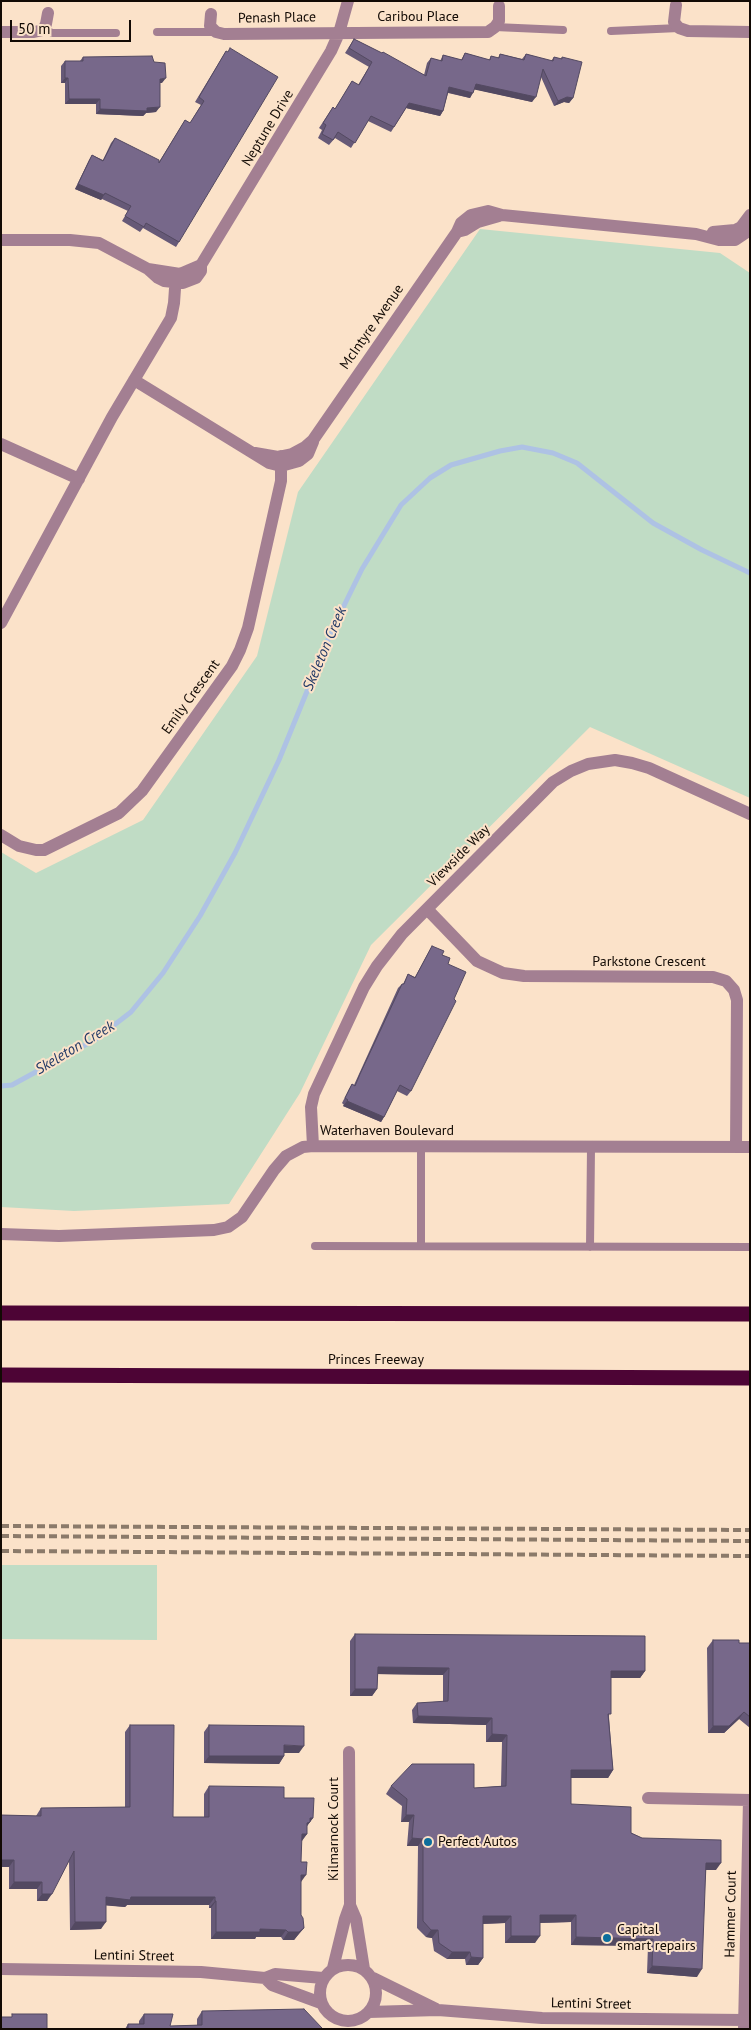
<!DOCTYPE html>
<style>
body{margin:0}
#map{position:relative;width:751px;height:2030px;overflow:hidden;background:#fbe2c9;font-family:"PT Sans",sans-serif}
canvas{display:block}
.frame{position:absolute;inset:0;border:2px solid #120a04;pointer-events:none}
.scale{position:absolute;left:10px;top:20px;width:121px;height:22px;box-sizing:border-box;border:2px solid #120a04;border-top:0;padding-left:6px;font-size:15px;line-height:18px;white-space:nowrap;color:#120a04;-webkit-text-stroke:4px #fbe2c9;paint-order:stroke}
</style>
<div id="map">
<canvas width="751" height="2030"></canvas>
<div class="frame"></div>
<div class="scale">50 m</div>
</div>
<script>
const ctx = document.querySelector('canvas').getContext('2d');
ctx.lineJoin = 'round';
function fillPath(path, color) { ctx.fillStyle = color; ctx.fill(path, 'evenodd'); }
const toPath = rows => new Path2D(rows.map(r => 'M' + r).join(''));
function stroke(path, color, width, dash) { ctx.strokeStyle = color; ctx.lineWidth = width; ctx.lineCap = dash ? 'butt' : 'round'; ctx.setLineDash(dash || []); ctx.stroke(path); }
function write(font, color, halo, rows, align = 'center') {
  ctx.font = font + ' "PT Sans",sans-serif'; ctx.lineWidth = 4; ctx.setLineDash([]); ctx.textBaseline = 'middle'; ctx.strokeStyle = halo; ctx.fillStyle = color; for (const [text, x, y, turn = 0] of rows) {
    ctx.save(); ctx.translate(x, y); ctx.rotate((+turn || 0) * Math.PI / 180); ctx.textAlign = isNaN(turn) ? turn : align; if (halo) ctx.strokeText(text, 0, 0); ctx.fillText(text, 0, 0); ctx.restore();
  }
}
fillPath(toPath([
 [480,229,720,253,750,273,750,798,590,727,371,945,300,1093,229,1204,74,1211,1,1207,1,852,36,873,143,820,257,656,298,492],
 [1,1565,157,1565,157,1640,1,1639]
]), '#c0dcc5');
stroke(toPath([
 [1,1086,12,1085,96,1039,131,1012,163,973,200,916,235,853,279,760,332,630,362,569,401,505,430,478,451,465,500,451,522,447,553,453,577,463,653,523,702,550,750,573]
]), '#aec2e4', 5);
stroke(toPath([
 [495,27,563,30],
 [43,30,53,33,116,33],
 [611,31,679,28],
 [157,32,216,32],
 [421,1146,421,1245],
 [315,1246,750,1247],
 [590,1247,591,1147]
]), '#a37f92', 8);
stroke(toPath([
 [676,5,674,22,679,28,688,31,750,32],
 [211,14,210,26,216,32,224,34,488,32,495,27,499,21,499,6],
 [1,32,34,32,43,30,46,24,48,13],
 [457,232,465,230,478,222,499,216],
 [713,232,735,230,741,227,750,215],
 [1,240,70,240,99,243,148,269,158,278,164,281,183,283,196,278,201,271,201,265,331,51,339,33,348,1],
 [148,269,180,274,201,265],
 [134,380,269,463,281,466,299,461,308,454,313,442],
 [1,444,79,479],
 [255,453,278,457,292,454,305,447,313,440,457,232,461,223,471,215,488,211,502,215,696,234,719,240,735,240,750,230],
 [1,623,112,417,171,318,174,303,176,274],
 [1,835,19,846,36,850,44,850,119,813,142,791,232,666,240,650,248,628,281,481,281,456],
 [427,909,477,961,503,973,524,976,713,977,726,981,734,990,737,1000,736,1147],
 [313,1146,311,1107,314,1094,364,987,377,966,402,934,553,782,571,771,588,764,615,760,632,763,649,768,750,814],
 [1,1234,59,1236,214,1230,228,1227,242,1217,274,1170,286,1156,303,1147,313,1146,750,1147],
 [648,1798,750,1800],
 [350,1905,356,1919,364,1969],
 '320 1993a28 28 0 1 1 56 0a28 28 0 1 1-56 0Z',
 [333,1968,345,1919,350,1905,349,1752],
 [1,1969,201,1972,265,1978,275,1974,323,1978],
 [265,1978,272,1985,321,2003],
 [373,1978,436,2009],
 [369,2012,438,2010,542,2018,744,2020],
 [744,2028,749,1800]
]), '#a37f92', 12);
stroke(toPath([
 [1,1313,750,1314],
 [1,1375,750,1378]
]), '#4d0435', 15);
stroke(toPath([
 [1,1526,750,1530],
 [1,1536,750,1541],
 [1,1551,750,1556]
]), '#8b7a6a', 4, [8, 4]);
fillPath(toPath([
 [354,39,424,75,427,63,431,58,440,61,443,55,461,60,465,53,489,60,491,56,498,58,500,54,522,59,526,54,551,61,554,57,561,59,562,57,573,98,569,103,564,102,554,106,541,77,532,102,474,89,470,98,448,93,443,111,440,116,406,108,391,132,368,121,351,148,335,138,329,145,318,138,322,130,319,128,333,107,335,109,352,81,358,85,369,67,345,53],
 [226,51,179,242,176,247,143,228,140,232,122,221,128,211,102,199,101,200,75,189,89,160,92,155,103,160,111,143,115,138,159,162,185,120,190,123,201,105,195,102],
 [83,57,162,83,160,83,156,112,146,113,143,116,96,114,96,104,65,104,65,83,61,83,61,66,65,61,80,61],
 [432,946,442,955,448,964,411,1091,407,1096,397,1091,384,1117,381,1122,343,1106,344,1105,342,1103,349,1089,352,1084,354,1085,398,988,402,984,403,984,408,974,415,977],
 [355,1634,645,1671,640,1678,611,1678,609,1717,613,1770,608,1778,571,1778,571,1804,642,1838,716,1870,706,1870,697,1977,647,1973,648,1946,571,1945,571,1922,540,1923,535,1943,505,1943,505,1923,483,1924,483,1958,478,1965,466,1965,465,1959,447,1959,434,1951,432,1938,426,1937,417,1928,418,1846,407,1846,409,1822,401,1822,402,1806,386,1794,391,1786,474,1788,501,1786,502,1742,486,1742,486,1725,413,1723,412,1710,417,1703,443,1702,443,1675,378,1674,377,1689,372,1696,350,1696,350,1641],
 [713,1640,739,1643,750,1643,750,1728,739,1719,724,1733,708,1733,707,1648],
 [130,1725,173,1817,204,1817,204,1794,209,1786,284,1798,313,1818,307,1826,307,1834,301,1841,301,1915,304,1928,298,1935,294,1940,283,1940,281,1937,256,1937,255,1939,211,1939,211,1908,209,1908,209,1905,127,1905,125,1907,106,1905,101,1929,70,1930,69,1861,47,1901,37,1901,37,1889,9,1889,9,1867,1,1867,1,1815,36,1816,41,1808,125,1807,125,1732],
 [209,1725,299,1753,284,1753,284,1756,279,1764,204,1763,204,1732],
 [202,2011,322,2029,125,2029,128,2024,139,2024,139,2021,144,2014,170,2026,197,2025,197,2019]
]), '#665977');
fillPath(toPath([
 [65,78,68,78,65,83,61,83],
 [166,78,162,83,157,83,160,79],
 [476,84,536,97,532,102,472,89],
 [449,87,473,93,470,98,446,92],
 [567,97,573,98,569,103,564,102,554,106,558,101],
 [69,99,100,99,96,104,65,104],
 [409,103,443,111,440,116,406,108],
 [160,107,156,112,146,113,143,116,96,114,100,109],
 [78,184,104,195,101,200,75,189],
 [347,1101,384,1117,381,1122,343,1106],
 [378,1667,449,1668,443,1675,373,1674],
 [611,1671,645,1671,640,1678,606,1678],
 [355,1689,377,1689,372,1696,350,1696],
 [744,1712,739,1719,724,1733,708,1733,713,1726],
 [418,1716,492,1718,486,1725,413,1723],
 [492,1734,507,1735,502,1742,486,1742],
 [284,1745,304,1746,299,1753,279,1753],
 [209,1756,284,1756,279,1764,204,1763],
 [571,1770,613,1770,608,1778,566,1778],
 [406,1815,414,1815,409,1822,401,1822],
 [310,1818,313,1818,304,1830,302,1830],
 [302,1834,307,1834,302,1841,296,1841],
 [412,1838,423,1839,418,1846,407,1846],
 [1,1860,14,1860,9,1867,1,1867],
 [706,1863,721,1863,716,1870,701,1870],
 [301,1875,306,1875,301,1882],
 [14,1882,42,1882,37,1889,9,1889],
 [42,1894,52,1894,47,1901,37,1901],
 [106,1897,215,1897,209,1905,127,1905,125,1907,100,1905],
 [215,1901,216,1901,211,1908,209,1908],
 [540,1915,576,1915,571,1922,535,1923],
 [483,1916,511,1916,505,1923,478,1924],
 [75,1922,106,1922,101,1929,70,1930],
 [304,1928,298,1935,294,1940,283,1940,288,1932],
 [260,1929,286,1930,281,1937,256,1937,255,1939,211,1939,216,1932],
 [431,1930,438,1930,432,1938,426,1937],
 [511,1936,540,1936,535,1943,505,1943],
 [576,1937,653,1939,648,1946,571,1945],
 [452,1952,470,1952,465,1959,447,1959],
 [471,1957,483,1958,478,1965,466,1965],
 [652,1966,702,1969,697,1977,647,1973]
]), '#534961');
const building = toPath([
 [354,39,382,53,383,52,426,76,431,58,442,61,443,55,462,60,465,53,490,60,491,56,499,58,500,54,524,60,526,54,553,61,554,57,562,59,562,57,582,62,573,98,567,97,558,101,543,69,536,97,476,84,473,93,449,87,443,111,409,103,394,127,371,116,355,143,338,132,333,140,322,134,326,125,323,123,333,107,335,109,352,81,359,85,372,62,349,48,354,39],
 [230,48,278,77,179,242,146,223,144,227,125,216,131,206,105,193,104,195,78,184,92,155,103,161,115,138,159,160,159,163,185,120,190,123,204,101,199,97,226,51,228,52,230,48],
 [152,56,154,62,165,63,166,78,160,79,160,107,147,108,147,111,100,109,100,99,69,99,68,78,65,78,65,61,83,61,83,57,152,56],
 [432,946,444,951,442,955,450,958,448,964,466,972,454,999,456,1001,411,1091,400,1085,384,1117,347,1101,348,1100,345,1098,352,1084,355,1086,360,1074,402,984,404,984,408,974,415,978,432,946],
 [355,1634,645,1636,645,1671,611,1671,611,1714,608,1714,613,1770,571,1770,571,1804,631,1807,631,1833,642,1838,721,1840,721,1863,706,1863,702,1969,652,1966,653,1939,576,1937,576,1915,540,1915,540,1936,511,1936,511,1916,483,1916,483,1958,471,1957,470,1952,452,1952,439,1943,438,1930,431,1930,423,1921,423,1839,412,1838,414,1815,406,1815,407,1799,391,1786,412,1764,474,1764,474,1788,506,1786,507,1735,492,1734,492,1718,418,1716,417,1703,448,1701,449,1668,378,1667,377,1689,355,1689,355,1634],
 [713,1640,739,1640,739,1643,750,1643,750,1717,744,1712,729,1726,713,1726,713,1640],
 [130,1725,174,1725,173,1817,209,1817,209,1786,284,1787,284,1798,314,1798,313,1818,310,1818,310,1822,307,1823,307,1834,302,1834,301,1862,307,1862,306,1875,301,1875,301,1915,303,1918,304,1928,299,1932,288,1932,286,1930,260,1929,260,1932,216,1932,216,1901,215,1901,215,1897,131,1897,130,1900,106,1897,106,1922,75,1922,74,1851,52,1894,42,1894,42,1882,14,1882,14,1860,1,1860,1,1815,41,1816,41,1808,130,1807,130,1725],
 [209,1725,304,1726,304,1746,284,1745,284,1756,209,1756,209,1725],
 [304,2009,322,2028,322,2029,128,2029,128,2024,144,2024,144,2014,173,2014,170,2026,202,2025,202,2011,304,2009],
 [12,2014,47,2014,47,2029,1,2029,1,2017,12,2017,12,2014]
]);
fillPath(building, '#77688a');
stroke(building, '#534961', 1);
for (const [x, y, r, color] of [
 [428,1842,5,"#0d6e9c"],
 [607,1938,5,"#0d6e9c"]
]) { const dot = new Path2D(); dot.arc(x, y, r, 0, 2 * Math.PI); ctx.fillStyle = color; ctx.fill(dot); stroke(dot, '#fbe2c9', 2); }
write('14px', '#120a04', '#fbe2c9', [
 ["Caribou Place",418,17],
 ["Penash Place",277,18,-1],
 ["Neptune Drive",268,128,-59],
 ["McIntyre Avenue",372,327,-55],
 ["Emily Crescent",191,697,-54],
 ["Viewside Way",459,856,-45],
 ["Parkstone Crescent",649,962],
 ["Waterhaven Boulevard",387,1131],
 ["Princes Freeway",376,1360],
 ["Kilmarnock Court",334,1829,-90],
 ["Hammer Court",731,1914,-89],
 ["Lentini Street",134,1956,1],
 ["Lentini Street",591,2004,1]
]);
write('14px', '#120a04', '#fbe2c9', [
 ["Perfect Autos",438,1842],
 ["Capital",617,1930],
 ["smart repairs",617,1946]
], 'left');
write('italic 15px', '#213966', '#fbe2c9', [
 ["Skeleton Creek",325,649,-67],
 ["Skeleton Creek",75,1048,-31]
]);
</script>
